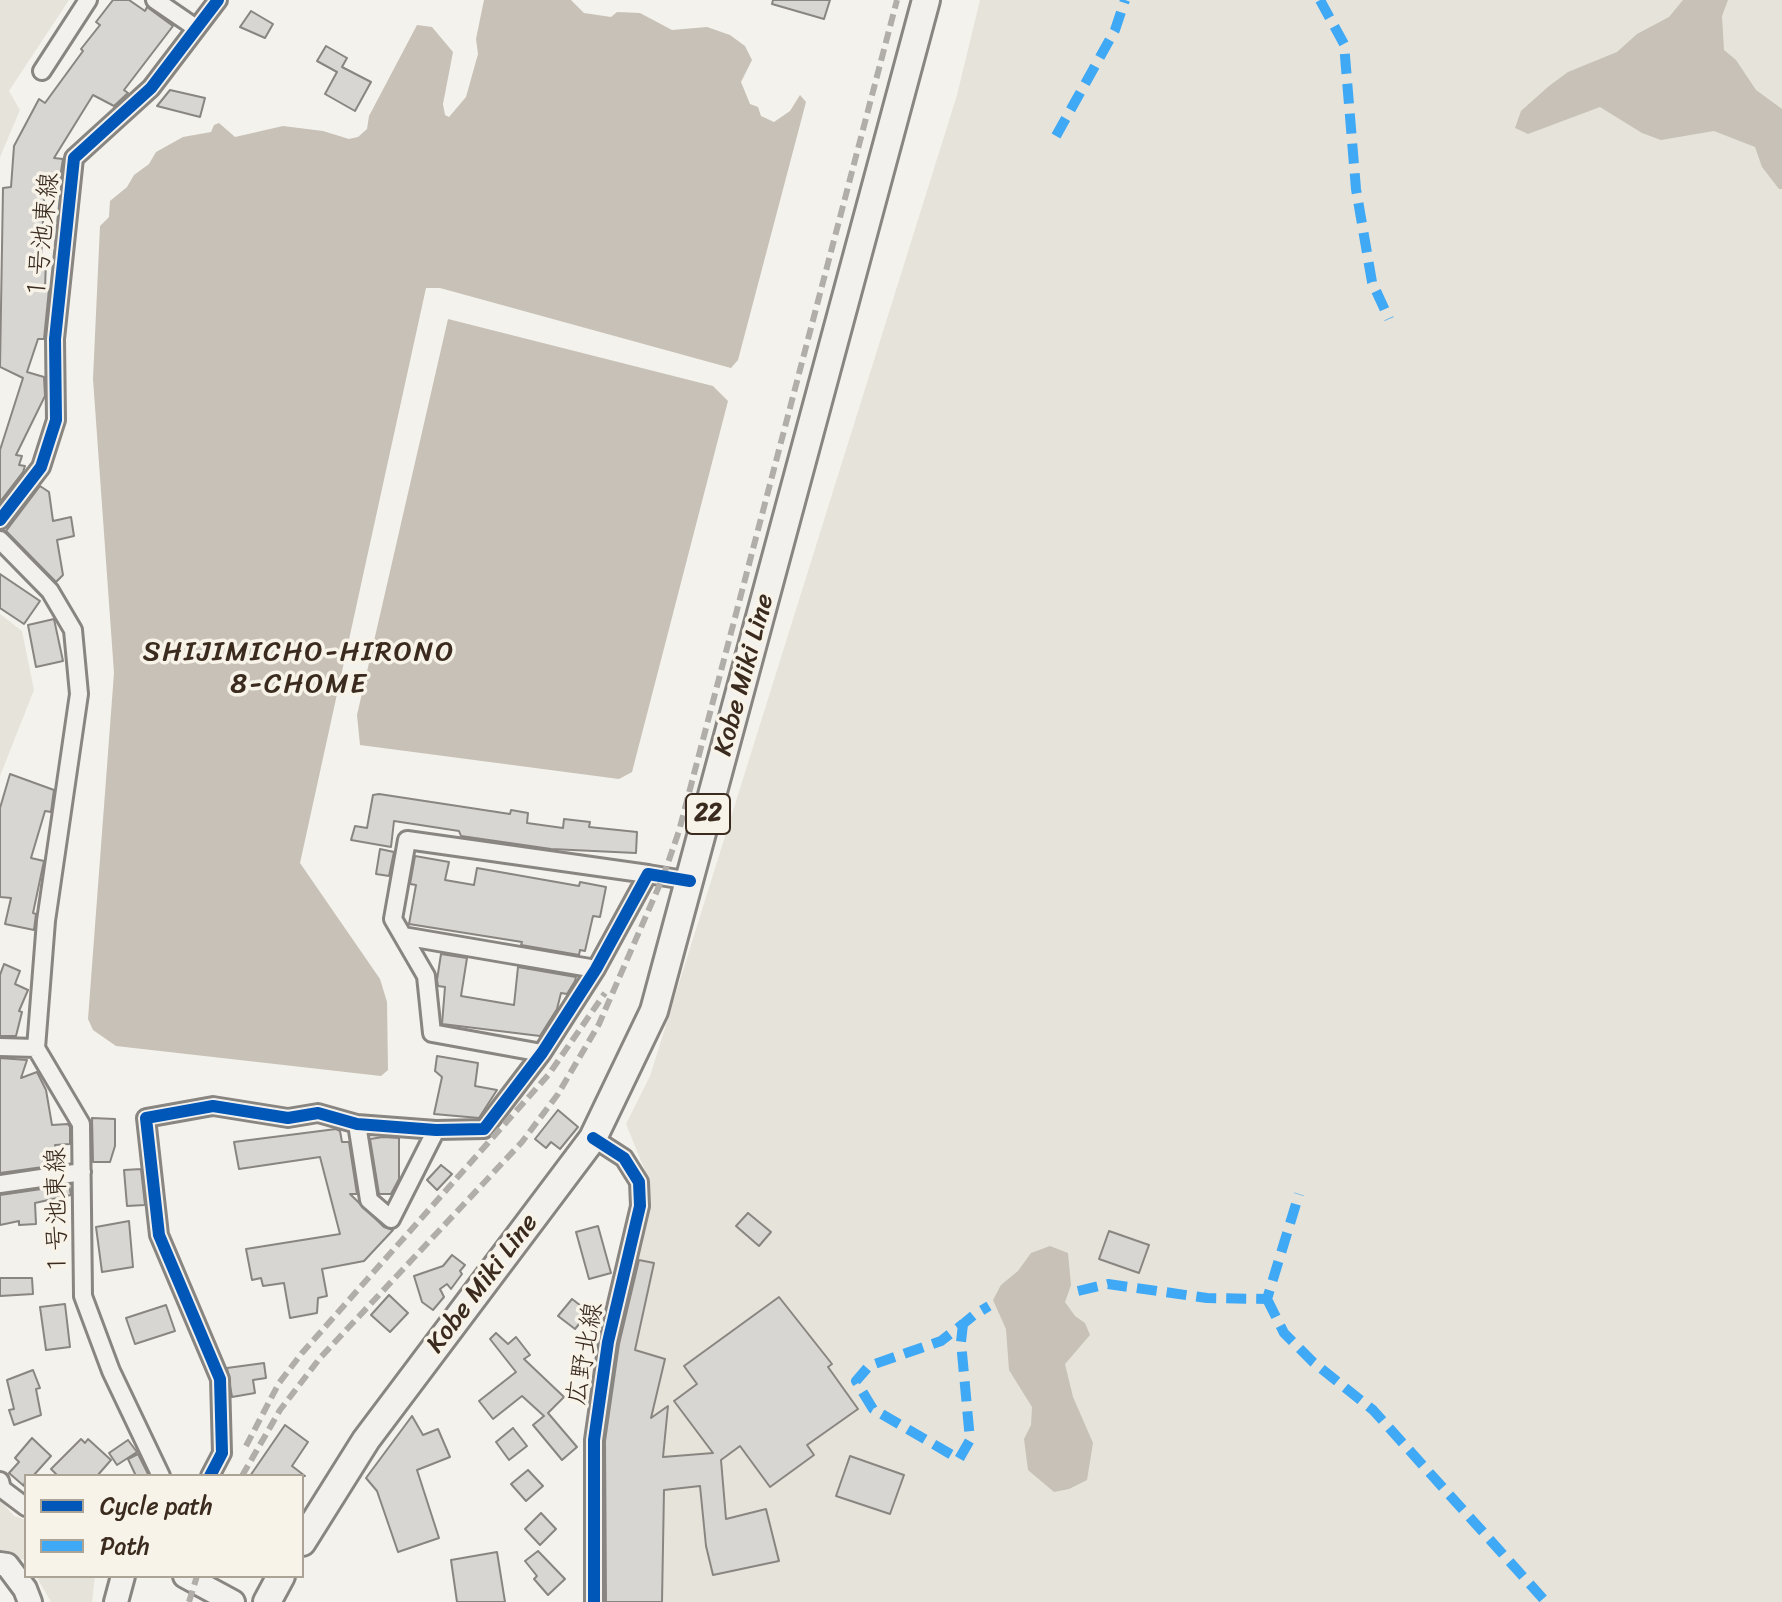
<!DOCTYPE html>
<meta charset="utf-8">
<style>
body{margin:0}
#map{position:relative;width:1782px;height:1602px;overflow:hidden;background:#f4f2ec;font-family:Sriracha,sans-serif}
canvas{display:block}
.legend{position:absolute;left:24px;top:1474px;width:280px;height:104px;box-sizing:border-box;background:#f7f3e8;border:2px solid #aca397;margin:0;padding:10px 14px;list-style:none;font-size:24px;color:#3b2a1e}
.legend li{display:flex;align-items:center;gap:16px;height:40px}
.legend b{width:40px;border:2px solid #aca397}
</style>
<div id="map">
<canvas width="1782" height="1602"></canvas>
<ul class="legend">
<li><b style="height:10px;background:#0057b8"></b>Cycle path</li>
<li><b style="height:10px;background:#3fa9f5"></b>Path</li>
</ul>
</div>
<script>
const ctx = document.querySelector('canvas').getContext('2d');
ctx.lineJoin = 'round';
function fillPath(path, color) { ctx.fillStyle = color; ctx.fill(path, 'evenodd'); }
const toPath = rows => new Path2D(rows.map(r => 'M' + r).join(''));
function stroke(path, color, width, dash) { ctx.strokeStyle = color; ctx.lineWidth = width; ctx.lineCap = dash ? 'butt' : 'round'; ctx.setLineDash(dash || []); ctx.stroke(path); }
function write(font, color, halo, rows, align = 'center') {
  ctx.font = font + ' Sriracha,"Klee One",sans-serif'; ctx.lineWidth = 7; ctx.setLineDash([]); ctx.textBaseline = 'middle'; ctx.strokeStyle = halo; ctx.fillStyle = color; for (const [text, x, y, turn = 0] of rows) {
    ctx.save(); ctx.translate(x, y); ctx.rotate((+turn || 0) * Math.PI / 180); ctx.textAlign = isNaN(turn) ? turn : align; if (halo) ctx.strokeText(text, 0, 0); ctx.fillText(text, 0, 0); ctx.restore();
  }
}
fillPath(toPath([
 [0,0,69,0,9,91,20,110,0,157],
 [980,0,1782,0,1782,1602,598,1602,600,1433,650,1183,626,1124,650,1076,957,95],
 [0,614,22,631,34,690,0,776],
 [0,1500,14,1516,26,1520,26,1560,0,1555],
 [36,1576,95,1576,92,1602,51,1602]
]), '#e6e3da');
fillPath(toPath([
 [484,0,571,0,584,13,611,17,617,12,640,13,672,30,707,27,730,35,745,46,752,60,741,82,750,104,758,107,761,116,774,122,790,111,800,95,806,102,738,360,731,368,440,288,426,288,300,863,380,979,387,1002,388,1070,381,1076,116,1046,93,1030,88,1019,114,673,93,379,100,226,109,217,110,201,127,187,134,175,149,164,156,152,183,137,211,132,214,125,219,123,235,137,283,126,323,131,349,139,358,137,367,129,369,116,417,25,432,27,453,52,443,104,445,115,449,117,466,97,478,54,476,39],
 [1683,0,1728,0,1722,16,1724,50,1736,60,1756,90,1782,109,1782,189,1779,189,1762,167,1755,147,1714,131,1661,140,1642,133,1600,107,1528,134,1515,128,1521,111,1549,86,1568,72,1617,52,1637,34,1669,17],
 [448,319,713,386,728,401,632,772,619,779,360,745,357,715],
 [1050,1246,1068,1253,1071,1285,1065,1302,1075,1316,1085,1323,1090,1335,1065,1364,1073,1397,1093,1443,1087,1480,1069,1489,1054,1492,1028,1470,1024,1439,1031,1425,1032,1407,1009,1370,1006,1329,993,1300,1001,1285,1018,1271,1031,1253]
]), '#c7c1b7');
const building = toPath([
 [113,0,129,0,145,11,147,7,173,26,124,90,128,93,114,106,93,95,54,158,63,159,59,184,45,181,41,260,46,260,45,289,49,289,44,339,38,339,27,372,44,377,45,396,16,455,22,456,19,465,25,466,23,472,0,502,0,450,23,378,0,367,3,188,11,187,14,146,39,99,45,103,83,51,81,49,100,25,96,22,113,0],
 [773,0,830,0,824,19,772,4,773,0],
 [251,11,273,24,265,38,240,27,251,11],
 [326,46,347,58,342,67,371,82,355,111,325,94,337,72,317,61,326,46],
 [170,90,205,98,200,117,157,106,170,90],
 [40,486,49,492,53,521,71,517,74,536,57,540,63,575,56,582,6,531,40,486],
 [0,574,40,601,24,624,0,608,0,574],
 [54,619,63,661,36,667,28,625,54,619],
 [10,774,54,790,51,812,45,811,31,858,44,861,33,913,36,914,34,930,5,924,11,898,0,897,0,808,10,774],
 [379,794,510,814,511,810,528,813,527,823,563,828,564,819,590,822,589,827,637,832,636,853,551,849,461,836,459,831,394,821,391,847,351,840,355,826,367,828,373,795,379,794],
 [380,849,394,852,389,876,376,874,380,849],
 [415,856,449,862,445,880,474,885,477,868,579,886,580,882,606,887,600,917,593,916,585,951,580,950,579,955,521,945,522,942,409,924,416,885,410,884,415,856],
 [441,954,467,958,461,996,514,1005,518,967,576,977,575,981,567,994,561,993,557,1009,540,1036,442,1024,445,987,438,986,437,980,441,954],
 [4,964,20,971,15,984,28,990,19,1011,22,1012,16,1036,0,1036,0,975,4,964],
 [437,1056,478,1063,475,1086,497,1090,479,1118,434,1114,442,1077,435,1071,437,1056],
 [0,1058,27,1060,21,1078,37,1072,46,1090,52,1125,68,1124,70,1127,70,1144,55,1145,57,1165,0,1173,0,1058],
 [558,1110,578,1127,560,1149,551,1142,546,1148,535,1139,558,1110],
 [92,1118,115,1119,115,1146,110,1162,93,1162,92,1118],
 [336,1129,340,1131,342,1142,349,1142,357,1194,350,1194,384,1227,393,1230,364,1261,322,1269,327,1296,318,1298,317,1313,290,1318,284,1283,263,1286,261,1278,252,1280,246,1249,340,1234,320,1157,239,1169,234,1142,336,1129],
 [383,1137,399,1138,399,1179,391,1194,379,1194,370,1139,383,1137],
 [441,1165,452,1174,437,1190,427,1180,441,1165],
 [141,1169,145,1205,127,1206,124,1170,141,1169],
 [69,1185,71,1195,35,1203,36,1224,19,1225,19,1221,0,1225,0,1195,69,1185],
 [748,1213,771,1232,759,1246,736,1226,748,1213],
 [129,1221,133,1267,102,1272,96,1227,129,1221],
 [598,1226,611,1273,589,1279,576,1232,598,1226],
 [1109,1231,1149,1245,1139,1273,1099,1259,1109,1231],
 [452,1255,465,1265,460,1271,462,1274,451,1289,447,1284,440,1289,444,1297,433,1310,422,1302,414,1276,443,1266,452,1255],
 [639,1260,654,1263,635,1350,665,1359,651,1418,668,1406,663,1457,713,1453,674,1401,697,1384,684,1366,779,1297,832,1364,828,1367,858,1409,807,1445,814,1455,770,1487,740,1446,721,1460,726,1519,766,1509,779,1561,713,1575,706,1546,700,1486,664,1490,662,1602,606,1602,605,1441,619,1344,639,1260],
 [0,1278,32,1278,33,1294,0,1296,0,1278],
 [389,1295,408,1313,390,1332,371,1315,389,1295],
 [572,1299,589,1312,575,1329,558,1316,572,1299],
 [65,1304,70,1347,46,1350,40,1307,65,1304],
 [166,1305,175,1331,135,1344,126,1318,166,1305],
 [496,1333,508,1344,516,1337,530,1355,524,1359,564,1397,548,1413,577,1447,562,1460,533,1425,544,1416,522,1396,493,1419,479,1401,516,1372,490,1339,496,1333],
 [264,1363,266,1378,253,1380,255,1393,232,1397,227,1368,264,1363],
 [33,1370,40,1388,36,1389,41,1415,14,1425,9,1410,14,1409,7,1380,33,1370],
 [412,1416,423,1435,438,1429,450,1457,417,1470,439,1538,398,1552,377,1491,366,1478,412,1416],
 [285,1425,308,1442,292,1466,305,1476,250,1476,285,1425],
 [513,1428,527,1446,509,1460,496,1442,513,1428],
 [32,1438,51,1456,33,1476,26,1476,24,1486,9,1473,19,1462,15,1458,32,1438],
 [81,1439,85,1443,88,1439,111,1460,97,1476,58,1476,51,1469,81,1439],
 [128,1440,137,1452,117,1465,109,1453,128,1440],
 [138,1454,149,1476,136,1476,128,1459,138,1454],
 [850,1456,904,1475,890,1514,836,1496,850,1456],
 [528,1470,543,1486,526,1501,511,1484,528,1470],
 [541,1513,556,1529,540,1545,525,1529,541,1513],
 [538,1551,565,1579,548,1595,534,1579,537,1576,525,1561,538,1551],
 [497,1552,505,1602,457,1602,451,1560,497,1552]
]);
fillPath(building, '#d8d6d2');
stroke(building, '#898580', 2);
const street = toPath([
 [155,0,196,28],
 [42,71,88,0],
 [0,520,41,467,56,420,55,339,74,158,151,88,218,0],
 [0,540,50,591,73,630,79,694,46,921,36,1048,81,1124,83,1296,111,1371,161,1476],
 [403,936,596,969],
 [0,1047,36,1048],
 [542,1053,432,1033,426,976,393,919,407,840,648,874],
 [357,1124,369,1200,391,1219,436,1130],
 [593,1138,624,1158,639,1182,640,1206,608,1342,594,1440,594,1602],
 [0,1184,82,1172],
 [210,1476,222,1453,220,1379,159,1235,146,1118,213,1106,288,1118,318,1113,357,1124,436,1130,484,1129,542,1053,596,969,648,874,690,881],
 [0,1481,2,1489,26,1507]
]);
const secondary = toPath([
 [0,1564,7,1565,25,1589,30,1602],
 [185,1576,233,1602],
 [116,1602,123,1576]
]);
const primary = toPath([
 [302,1542,366,1440,593,1138,654,1011,926,0],
 [267,1602,281,1576]
]);
stroke(street, '#898580', 22);
stroke(secondary, '#898580', 28);
stroke(primary, '#898580', 32);
stroke(street, '#f2f1ed', 16);
stroke(secondary, '#f2f1ed', 22);
stroke(primary, '#f2f1ed', 26);
stroke(toPath([
 [246,1446,279,1383,302,1353,549,1074,605,993],
 [242,1476,280,1410,320,1358,522,1142,558,1094,599,1024,663,877,679,831,897,0],
 [189,1602,197,1576]
]), '#b1aeaa', 6, [12, 6]);
stroke(toPath([
 [1320,0,1344,44,1356,189,1372,282,1389,319],
 [1056,136,1115,30,1125,0],
 [1078,1291,1108,1284,1207,1298,1267,1299,1299,1194],
 [1267,1299,1284,1333,1313,1362,1373,1410,1546,1602],
 [964,1322,963,1324,961,1342,970,1440,959,1459,873,1409,856,1381,869,1366,941,1341,963,1324,974,1315,989,1306]
]), '#3fa9f5', 10, [20, 10]);
stroke(toPath([
 [0,520,41,467,56,420,55,339,74,158,151,88,218,0],
 [593,1138,624,1158,639,1182,640,1206,608,1342,594,1440,594,1602],
 [210,1476,222,1453,220,1379,159,1235,146,1118,213,1106,288,1118,318,1113,357,1124,436,1130,484,1129,542,1053,596,969,648,874,690,881]
]), '#0057b8', 12);
for (const [x, y, w] of [
 [708,814,44]
]) { const box = new Path2D(); box.roundRect(x - w / 2, y - 20, w, 40, 6); ctx.fillStyle = '#f7f3e8'; ctx.fill(box); stroke(box, '#3b2a1e', 2); }
write('bold 24px', '#3b2a1e', null, [
 ["22",708,814]
]);
write('26px', '#3b2a1e', '#f7f3e8', [
 ["１号池東線",44,237,-84],
 ["Kobe Miki Line",745,675,-75],
 ["１号池東線",58,1212,-91],
 ["Kobe Miki Line",483,1284,-53],
 ["広野北線",586,1354,-80]
]);
ctx.letterSpacing = '2px';
write('28px', '#3b2a1e', '#f7f3e8', [
 ["SHIJIMICHO-HIRONO",299,653],
 ["8-CHOME",299,685]
]);
ctx.letterSpacing = '0px';
</script>
